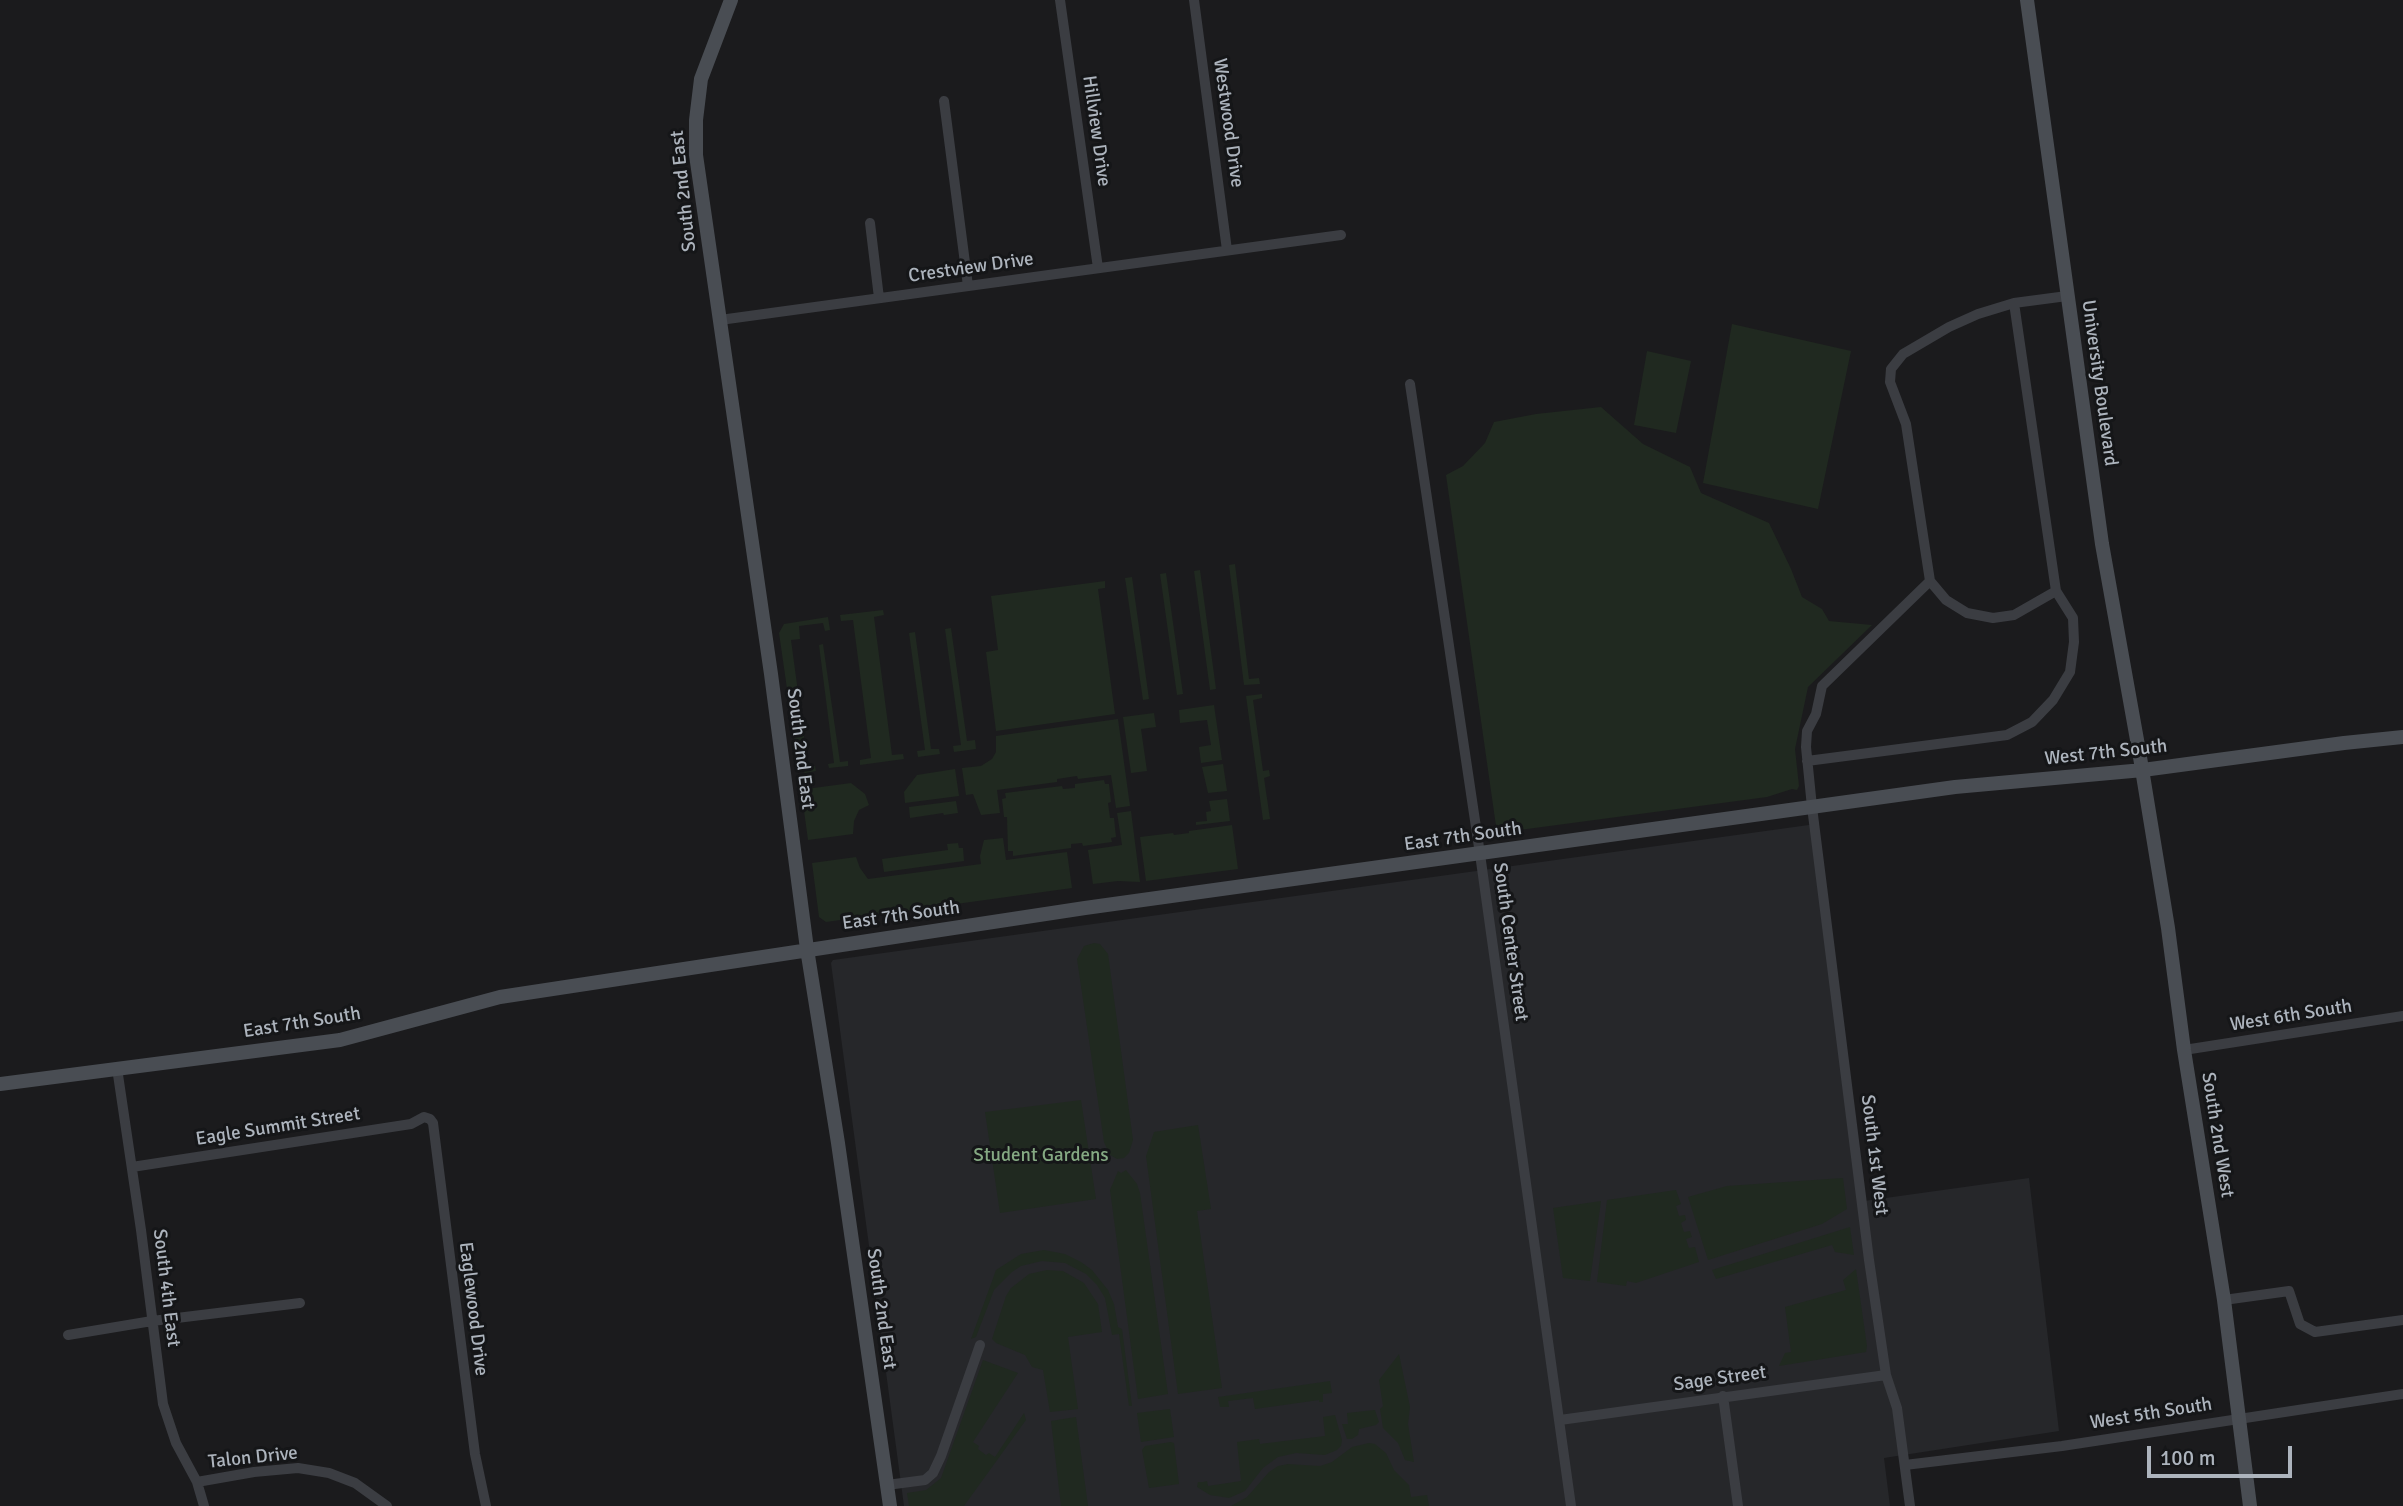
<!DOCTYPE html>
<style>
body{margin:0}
#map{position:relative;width:2403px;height:1506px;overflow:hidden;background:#1b1b1d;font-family:Signika,sans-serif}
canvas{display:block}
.scale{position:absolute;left:2147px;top:1446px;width:145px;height:32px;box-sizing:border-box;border:4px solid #adb4bd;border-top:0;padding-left:9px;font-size:21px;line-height:24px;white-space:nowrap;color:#adb4bd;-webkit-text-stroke:5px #151618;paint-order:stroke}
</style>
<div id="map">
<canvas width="2403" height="1506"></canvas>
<div class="scale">100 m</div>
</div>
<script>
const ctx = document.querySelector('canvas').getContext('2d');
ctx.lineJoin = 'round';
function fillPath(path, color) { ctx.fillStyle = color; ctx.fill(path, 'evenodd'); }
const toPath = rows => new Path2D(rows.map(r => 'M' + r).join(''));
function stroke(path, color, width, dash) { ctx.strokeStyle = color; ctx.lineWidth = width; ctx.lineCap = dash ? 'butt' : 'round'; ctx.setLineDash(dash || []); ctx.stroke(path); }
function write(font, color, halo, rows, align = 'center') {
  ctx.font = font + ' Signika,sans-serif'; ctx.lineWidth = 6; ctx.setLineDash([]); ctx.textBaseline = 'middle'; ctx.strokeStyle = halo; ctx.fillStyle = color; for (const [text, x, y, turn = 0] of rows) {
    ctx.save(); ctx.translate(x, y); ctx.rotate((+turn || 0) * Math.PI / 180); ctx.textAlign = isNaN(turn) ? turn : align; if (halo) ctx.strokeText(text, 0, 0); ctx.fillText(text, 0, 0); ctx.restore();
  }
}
fillPath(toPath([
 [1816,824,1864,1201,2029,1178,2059,1431,1884,1458,1890,1506,904,1506,831,963,833,960]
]), '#26272a');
fillPath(toPath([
 [1732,324,1851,351,1818,509,1703,483],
 [1647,351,1691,361,1676,433,1634,425],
 [1601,407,1643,444,1690,467,1701,493,1769,523,1791,569,1802,597,1822,609,1829,621,1872,625,1808,687,1795,749,1799,786,1797,790,1792,789,1767,797,1497,833,1446,475,1463,466,1485,443,1494,422,1536,414],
 [1235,564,1249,679,1259,678,1260,684,1244,685,1229,565],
 [1200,570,1216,689,1210,690,1194,571],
 [1166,573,1183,694,1177,695,1160,574],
 [1132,577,1149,699,1143,700,1125,578],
 [1105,581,1105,588,1098,589,1115,714,996,731,986,652,998,650,991,596],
 [883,610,884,615,874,617,892,755,903,754,904,759,860,765,860,760,871,758,853,620,841,621,840,615],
 [828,617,830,630,825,631,823,623,799,626,800,639,791,640,808,766,815,766,816,771,805,773,798,765,779,633,784,624],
 [951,628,967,741,975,740,976,749,954,752,953,746,961,745,945,629],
 [915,632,931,749,939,749,940,754,918,757,917,751,925,750,909,633],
 [823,644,840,762,848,761,848,766,829,768,828,764,834,763,819,645],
 [1262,694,1262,698,1253,700,1263,771,1269,770,1270,776,1264,778,1270,819,1263,820,1246,696],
 [1214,705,1222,760,1201,763,1199,747,1211,745,1207,720,1180,723,1179,710],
 [1154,713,1156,727,1141,729,1147,771,1131,773,1123,717],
 [1118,719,1130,806,1116,808,1111,775,1078,779,1077,776,1057,779,1057,782,997,790,1000,813,981,815,973,794,966,795,962,768,981,766,992,759,996,752,996,736],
 [1223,764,1227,791,1208,793,1202,767],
 [955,769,959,796,905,803,904,792,917,775],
 [1104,780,1105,784,1109,784,1111,802,1108,803,1110,818,1114,818,1116,837,1111,838,1112,842,1083,846,1082,843,1071,844,1071,848,1013,856,1013,851,1008,851,1007,817,1004,817,1002,799,1006,798,1005,793,1062,786,1063,789,1075,788,1075,784],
 [851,783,865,794,869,805,859,810,854,821,853,834,808,840,802,796,806,789],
 [1227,799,1230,821,1196,825,1196,822,1207,821,1206,812,1211,811,1209,801],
 [956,801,958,813,944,815,943,813,910,818,909,807],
 [1131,811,1140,882,1118,881,1093,884,1088,850,1122,845,1117,813],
 [1232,825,1238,869,1146,881,1140,837,1173,833,1174,835,1189,833,1189,831],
 [1003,838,1006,860,1067,852,1072,888,826,922,819,917,812,863,856,857,860,868,868,879,981,864,980,856,984,840],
 [958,843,959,848,963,848,964,861,884,872,882,859,948,850,947,844],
 [1094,943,1100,944,1108,954,1133,1140,1129,1153,1124,1158,1117,1159,1110,1155,1104,1142,1077,959,1084,946],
 [1081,1100,1096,1199,1000,1213,985,1112],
 [1198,1125,1211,1209,1197,1211,1222,1388,1178,1394,1146,1156,1154,1132],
 [1126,1170,1137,1184,1140,1193,1168,1394,1138,1399,1110,1190,1118,1171,1121,1173],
 [1843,1178,1847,1209,1822,1224,1708,1260,1688,1197,1727,1186],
 [1676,1190,1681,1204,1676,1206,1679,1216,1685,1215,1686,1220,1681,1223,1684,1232,1690,1231,1692,1237,1686,1239,1689,1248,1695,1247,1699,1262,1636,1283,1627,1281,1626,1286,1597,1282,1607,1200],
 [1601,1201,1590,1281,1563,1278,1553,1208],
 [1850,1227,1854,1255,1835,1252,1832,1245,1716,1279,1712,1270],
 [1044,1250,1065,1254,1081,1262,1092,1270,1108,1290,1114,1304,1118,1327,1122,1329,1132,1406,1129,1406,1119,1334,1112,1335,1105,1298,1097,1285,1086,1274,1065,1263,1042,1261,1021,1266,1012,1272,994,1290,976,1337,971,1339,996,1270,1021,1254],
 [1856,1269,1867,1346,1866,1352,1779,1366,1785,1353,1791,1352,1785,1307,1846,1290,1843,1280],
 [1047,1270,1063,1271,1084,1283,1098,1304,1102,1332,1068,1337,1078,1409,1050,1412,1043,1370,1032,1367,1025,1355,996,1343,992,1339,1006,1296,1011,1288,1029,1274],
 [1399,1354,1410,1407,1408,1424,1414,1462,1405,1460,1398,1443,1383,1428,1380,1409,1383,1406,1379,1380],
 [983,1360,1018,1373,973,1442,979,1446,978,1449,986,1455,989,1453,995,1457,1024,1413,1026,1420,964,1506,909,1506,907,1493,926,1490,941,1478],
 [1330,1381,1332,1393,1323,1394,1323,1402,1319,1402,1319,1400,1255,1409,1253,1398,1228,1401,1229,1407,1220,1407,1218,1397],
 [1170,1409,1174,1437,1141,1442,1137,1413],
 [1375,1410,1379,1422,1376,1425,1359,1429,1358,1435,1352,1439,1347,1439,1342,1424,1348,1424,1347,1413],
 [1335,1415,1342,1440,1341,1446,1337,1450,1325,1455,1296,1453,1278,1457,1263,1468,1245,1491,1229,1498,1210,1495,1197,1487,1198,1482,1203,1482,1207,1481,1208,1486,1241,1481,1237,1442,1259,1439,1260,1444,1325,1436,1323,1417],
 [1076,1417,1088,1506,1061,1506,1051,1421],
 [1171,1442,1174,1443,1179,1484,1149,1488,1142,1450,1145,1446],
 [1369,1443,1375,1444,1386,1453,1394,1470,1409,1485,1411,1497,1427,1495,1429,1506,1231,1506,1247,1497,1269,1472,1278,1466,1288,1464,1320,1466,1332,1462,1352,1447]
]), '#202920');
stroke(toPath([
 [1060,0,1098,268],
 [1194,0,1227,250],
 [944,101,968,286],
 [870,223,879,298],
 [720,320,1341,235],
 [1410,384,1480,854,1571,1506],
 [1930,581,1946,600,1967,613,1993,618,2014,615,2056,591],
 [1807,761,2007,735,2032,722,2053,700,2070,672,2074,642,2073,618,2056,591,2014,303],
 [2184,1050,2403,1016],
 [117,1068,141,1230,163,1404,176,1443,197,1482,204,1506],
 [132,1167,411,1124,424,1117,430,1119,433,1123,475,1454,486,1506],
 [2224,1300,2289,1291,2300,1324,2315,1332,2403,1320],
 [68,1335,152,1321,300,1303],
 [1723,1396,1738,1506],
 [1560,1420,1886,1375],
 [1905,1465,2062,1446,2403,1394],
 [197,1482,254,1472,298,1468,329,1473,355,1483,387,1506],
 [887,1485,925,1480,933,1473,941,1456,980,1345],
 [1910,1506,1897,1408,1886,1375,1869,1260,1812,807,1806,747,1807,731,1816,714,1822,686,1930,581,1906,424,1890,382,1891,369,1903,354,1949,327,1978,314,2014,303,2067,296]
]), '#3b3d42', 10);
stroke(toPath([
 [731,0,701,79,696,120,696,155,771,674,807,949,838,1143,890,1506],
 [2027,0,2102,544,2139,751,2168,928,2184,1050,2224,1300,2250,1506],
 [0,1084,340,1040,500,997,1085,908,1955,787,2143,770,2344,743,2403,737]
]), '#494d53', 14);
write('19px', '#adb4bd', '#151618', [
 ["Westwood Drive",1228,123,82],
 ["Hillview Drive",1096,131,82],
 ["South 2nd East",684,191,-96],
 ["Crestview Drive",971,268,-8],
 ["University Boulevard",2099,383,82],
 ["South 2nd East",800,749,83],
 ["West 7th South",2106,753,-6],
 ["East 7th South",1463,837,-8],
 ["East 7th South",901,916,-8],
 ["South Center Street",1510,942,82],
 ["West 6th South",2291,1016,-9],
 ["East 7th South",302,1023,-9],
 ["Eagle Summit Street",278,1127,-9],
 ["South 2nd West",2217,1135,81],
 ["South 1st West",1874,1155,83],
 ["South 4th East",166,1288,83],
 ["Eaglewood Drive",473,1309,83],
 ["South 2nd East",881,1309,82],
 ["Sage Street",1720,1379,-8],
 ["West 5th South",2151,1414,-9],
 ["Talon Drive",253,1458,-6]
]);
write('19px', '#85a983', '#151618', [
 ["Student Gardens",1041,1156]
]);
</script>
